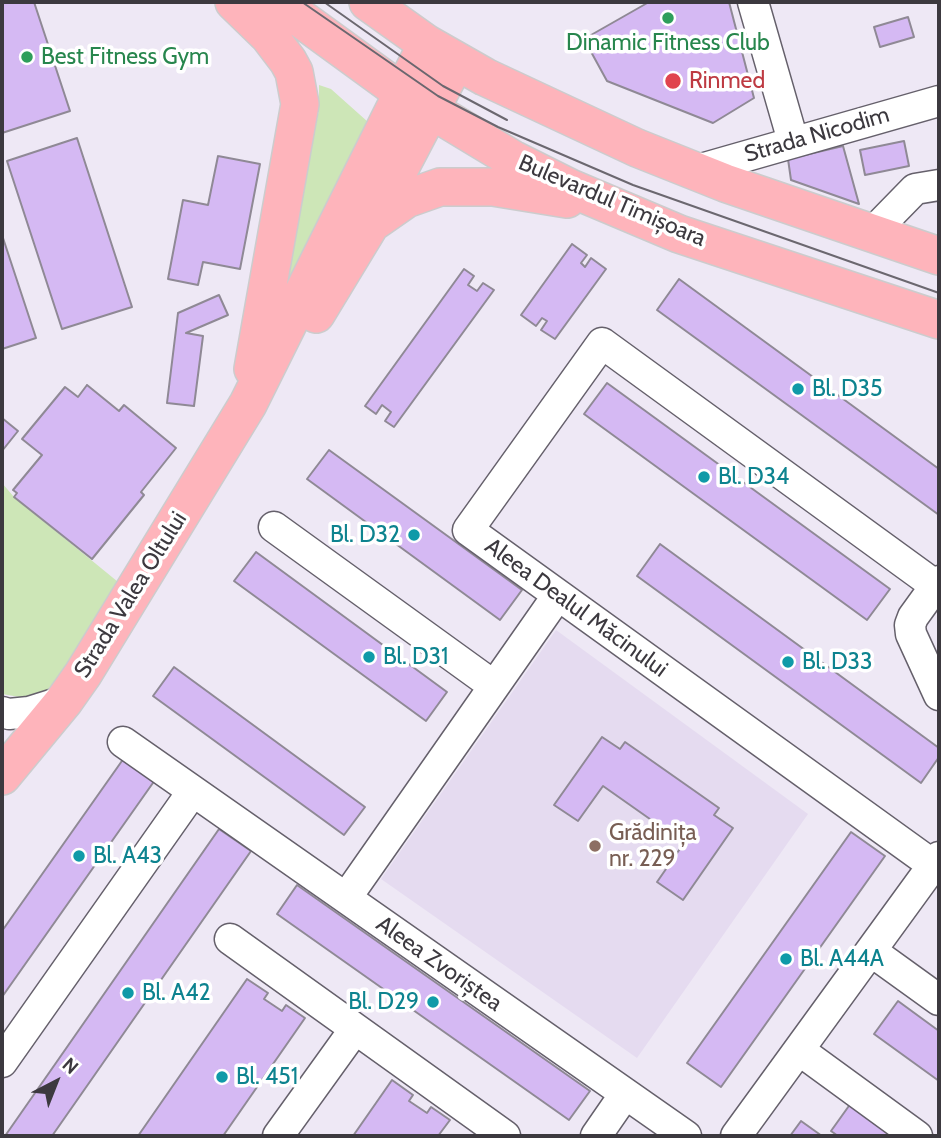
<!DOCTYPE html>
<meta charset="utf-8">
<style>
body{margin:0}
#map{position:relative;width:941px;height:1138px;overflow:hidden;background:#eee8f5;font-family:Cabin,sans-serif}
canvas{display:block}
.frame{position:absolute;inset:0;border:4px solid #3c393f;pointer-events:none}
.north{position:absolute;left:21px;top:1047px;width:70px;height:70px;-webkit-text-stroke:5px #fff;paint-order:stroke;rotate:42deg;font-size:19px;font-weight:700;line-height:28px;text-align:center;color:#3c393f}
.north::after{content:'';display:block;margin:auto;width:24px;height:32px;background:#3c393f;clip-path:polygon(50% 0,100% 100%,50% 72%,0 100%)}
</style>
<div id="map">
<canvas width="941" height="1138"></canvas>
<div class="frame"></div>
<div class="north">N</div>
</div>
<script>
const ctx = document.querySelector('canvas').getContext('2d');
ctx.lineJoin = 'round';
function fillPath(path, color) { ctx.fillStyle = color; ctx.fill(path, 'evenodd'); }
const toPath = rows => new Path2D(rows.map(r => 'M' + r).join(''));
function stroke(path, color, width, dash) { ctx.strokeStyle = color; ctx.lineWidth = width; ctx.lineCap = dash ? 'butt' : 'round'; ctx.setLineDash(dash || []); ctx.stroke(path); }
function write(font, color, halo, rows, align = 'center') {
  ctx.font = font + ' Cabin,sans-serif'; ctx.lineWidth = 7; ctx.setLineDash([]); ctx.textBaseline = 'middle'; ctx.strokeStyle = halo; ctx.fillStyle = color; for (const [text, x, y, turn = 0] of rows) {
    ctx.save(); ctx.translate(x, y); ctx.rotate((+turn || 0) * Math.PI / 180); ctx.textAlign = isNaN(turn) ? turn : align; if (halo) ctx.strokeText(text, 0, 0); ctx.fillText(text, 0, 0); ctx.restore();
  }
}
fillPath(toPath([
 [556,630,808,814,637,1058,381,879]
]), '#e5dbf0');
fillPath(toPath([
 [319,85,331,89,368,122,288,284,284,282,319,110],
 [2,483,14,497,123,586,56,687,31,699,2,694]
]), '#cde6b7');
const building = toPath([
 [2,2,34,2,70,111,2,133,2,2],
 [649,2,729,2,754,98,713,123,607,81,584,39,649,2],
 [908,17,914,37,880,47,874,27,908,17],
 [77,138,132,307,62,329,7,161,77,138],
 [904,141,909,166,865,175,860,150,904,141],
 [843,146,859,204,791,180,788,159,843,146],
 [218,156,260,164,240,269,203,262,198,285,168,279,183,200,208,205,218,156],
 [2,235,36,338,2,349,2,235],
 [572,244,587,255,581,263,585,267,591,258,606,269,555,339,541,330,547,321,542,318,536,326,521,315,572,244],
 [464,269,474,276,468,285,477,291,483,283,494,290,394,427,385,421,391,412,382,405,376,414,365,406,464,269],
 [679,279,939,469,939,515,657,310,679,279],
 [219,295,228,315,186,333,203,336,194,406,167,403,178,313,219,295],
 [607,383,890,589,867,620,584,414,607,383],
 [87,385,119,411,124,405,176,448,141,492,144,495,92,559,14,497,17,493,13,490,42,455,22,439,65,387,78,397,87,385],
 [2,418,18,431,2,451,2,418],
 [329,450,522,590,500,620,307,479,329,450],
 [660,544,939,748,939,757,921,783,637,576,660,544],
 [256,552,447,692,426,721,234,581,256,552],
 [174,667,365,807,344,835,153,696,174,667],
 [602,737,620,749,625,742,719,808,714,815,733,828,683,900,657,882,684,843,603,786,578,821,554,805,602,737],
 [124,758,155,780,2,997,2,931,124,758],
 [219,829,251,851,52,1136,5,1136,219,829],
 [851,832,885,856,721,1087,687,1063,851,832],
 [297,885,590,1091,569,1120,277,914,297,885],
 [247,979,268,993,264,999,282,1011,286,1005,305,1018,223,1136,138,1136,247,979],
 [898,1001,939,1031,939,1081,874,1034,898,1001],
 [392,1080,413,1095,409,1101,427,1113,431,1107,450,1120,438,1136,353,1136,392,1080],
 [851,1103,895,1136,838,1136,831,1131,851,1103],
 [801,1121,822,1136,790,1136,801,1121]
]);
fillPath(building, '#d5b9f3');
stroke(building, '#8f8995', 2);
const minor = toPath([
 [753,2,793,141],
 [694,171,939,101],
 [872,233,915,189,939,185],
 [274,527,494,686],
 [939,581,913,617,910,625,911,634,939,695],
 [2,712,9,714,29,712,64,701],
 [123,742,686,1136],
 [933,865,468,530,602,343,936,586],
 [346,898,558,595],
 [230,939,505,1136],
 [871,951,939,1000],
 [799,1050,917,1136],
 [2,1062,193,791],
 [278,1136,355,1029],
 [596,1136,625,1094],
 [736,1136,939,857]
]);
const major = toPath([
 [234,2,269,36,288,61,294,72,300,104,253,369],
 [278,2,403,93,514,160,570,188,679,234,939,320],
 [368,2,427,44,485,77,637,148,725,183,939,256],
 [373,222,406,199,440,187,493,187,567,199],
 [316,314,370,225,456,61],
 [2,776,64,701,83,674,248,404,427,44]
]);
stroke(minor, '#65606b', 33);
stroke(major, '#cccccd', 40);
stroke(minor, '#fff', 30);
stroke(major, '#feb4bb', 37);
stroke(toPath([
 [302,2,438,96,498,127,633,185,939,293],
 [324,2,443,86,507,120]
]), '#6b676f', 2);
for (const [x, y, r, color] of [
 [668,18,7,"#2e9e5b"],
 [27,57,7,"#2e9e5b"],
 [673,81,9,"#e0444e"],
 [798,389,7,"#0f9aa8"],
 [704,477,7,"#0f9aa8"],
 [414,535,7,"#0f9aa8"],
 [369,657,7,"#0f9aa8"],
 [788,662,7,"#0f9aa8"],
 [595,846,7,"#8d6e63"],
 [79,856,7,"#0f9aa8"],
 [786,959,7,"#0f9aa8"],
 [128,993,7,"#0f9aa8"],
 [433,1002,7,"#0f9aa8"],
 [222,1077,7,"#0f9aa8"]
]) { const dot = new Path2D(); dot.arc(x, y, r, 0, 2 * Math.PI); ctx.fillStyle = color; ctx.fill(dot); stroke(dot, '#fff', 2.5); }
write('23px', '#27864d', '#fff', [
 ["Dinamic Fitness Club",668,43],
 ["Best Fitness Gym",41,57,"left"]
]);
write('23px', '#be3a42', '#fff', [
 ["Rinmed",689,81]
], 'left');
write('23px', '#3c393f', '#fff', [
 ["Strada Nicodim",817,135,-16],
 ["Bulevardul Timișoara",612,201,23],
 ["Strada Valea Oltului",131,595,-58],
 ["Aleea Dealul Măcinului",576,608,36],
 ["Aleea Zvoriștea",439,964,35]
]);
write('23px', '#0d838f', '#fff', [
 ["Bl. D35",812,389],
 ["Bl. D34",718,477],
 ["Bl. D32",400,535,"right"],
 ["Bl. D31",383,657],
 ["Bl. D33",802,662],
 ["Bl. A43",93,856],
 ["Bl. A44A",800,959],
 ["Bl. A42",142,993],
 ["Bl. D29",419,1002,"right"],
 ["Bl. 451",236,1077]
], 'left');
write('23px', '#785e54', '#fff', [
 ["Grădinița",609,833],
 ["nr. 229",609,859]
], 'left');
</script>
